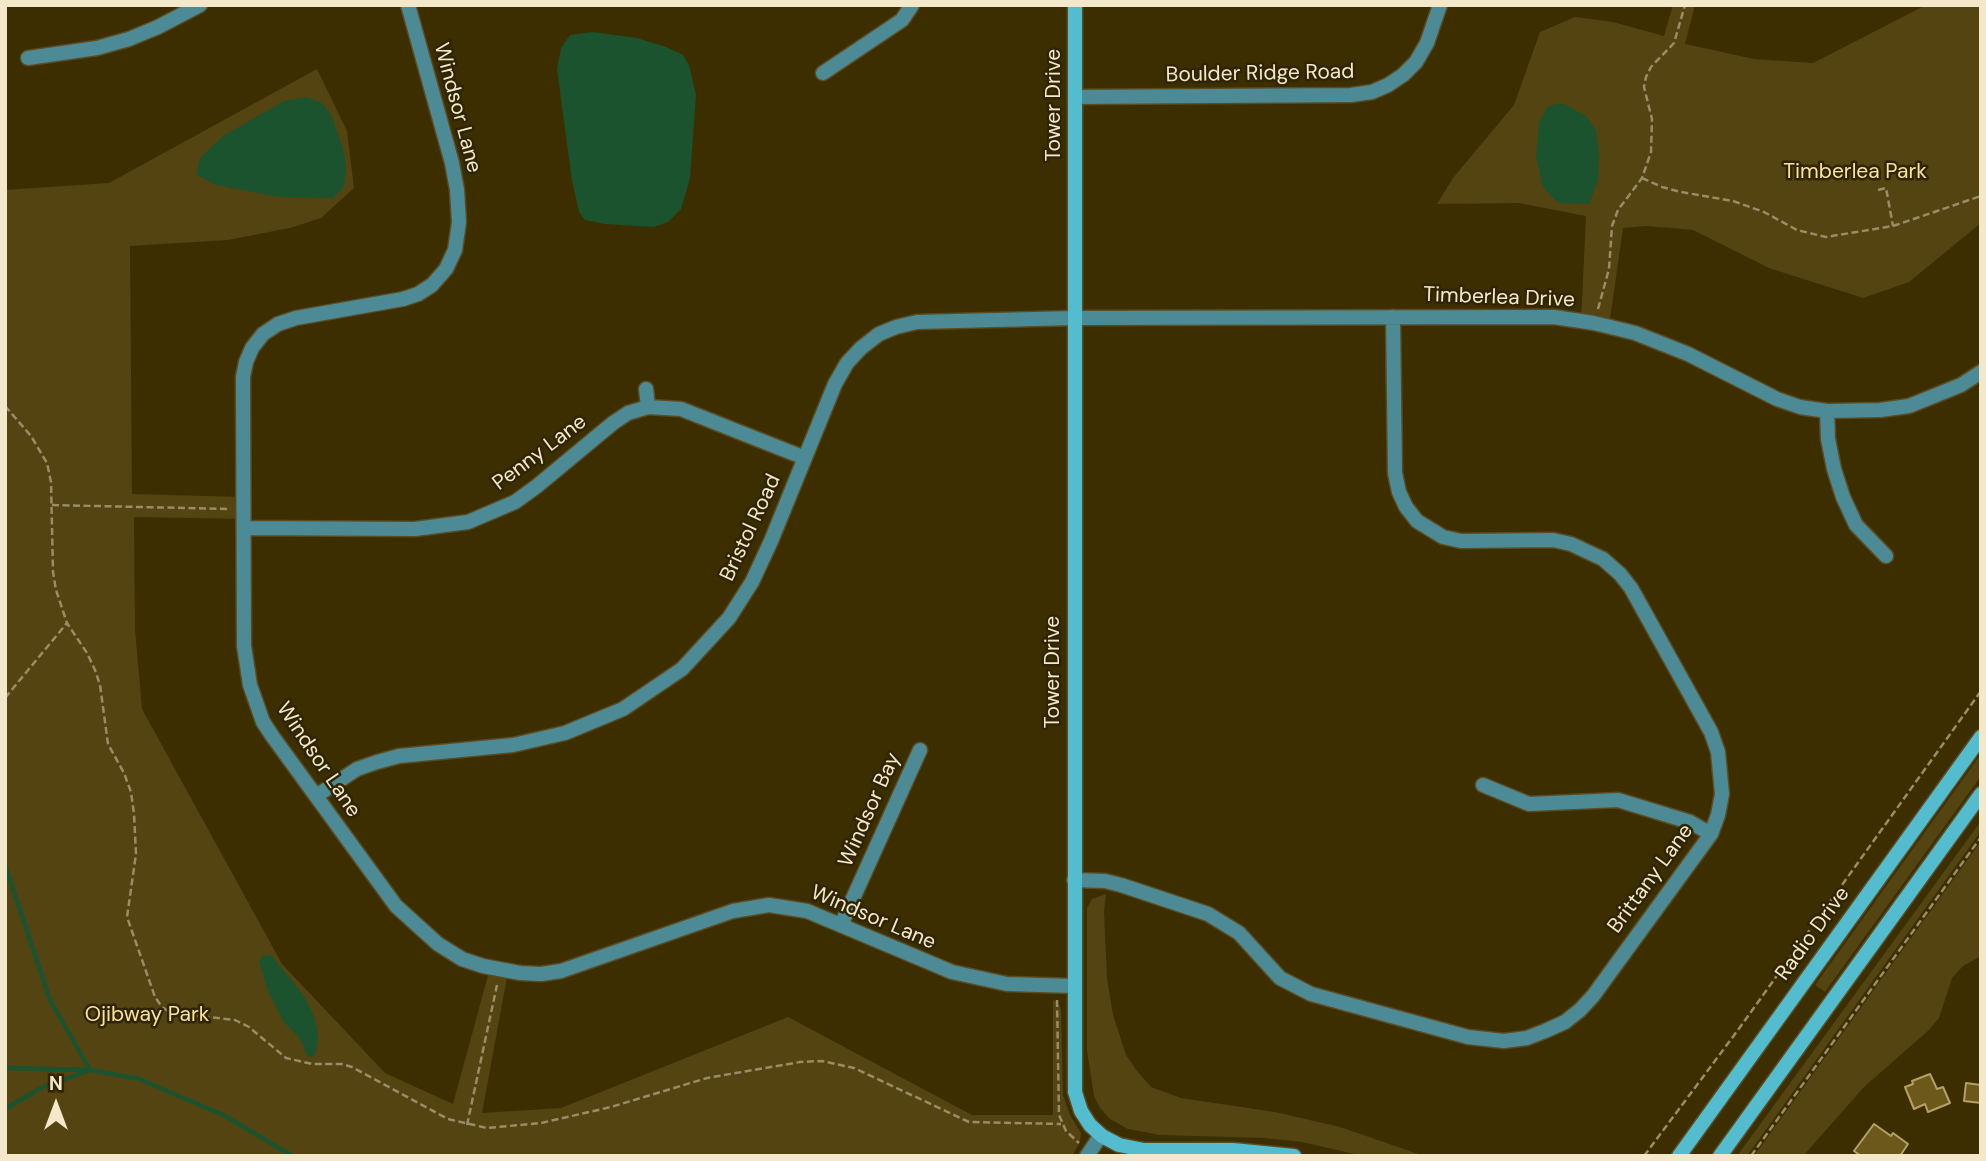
<!DOCTYPE html>
<style>
body{margin:0}
#map{position:relative;width:1986px;height:1161px;overflow:hidden;background:#3d2e00;font-family:"DM Sans",sans-serif}
canvas{display:block}
.frame{position:absolute;inset:0;border:7px solid #f3e8ca;pointer-events:none}
.north{position:absolute;left:21px;top:1070px;width:70px;height:70px;-webkit-text-stroke:5px #2f2505;paint-order:stroke;rotate:0deg;font-size:19px;font-weight:700;line-height:28px;text-align:center;color:#f3e8ca}
.north::after{content:'';display:block;margin:auto;width:24px;height:32px;background:#f3e8ca;clip-path:polygon(50% 0,100% 100%,50% 72%,0 100%)}
</style>
<div id="map">
<canvas width="1986" height="1161"></canvas>
<div class="frame"></div>
<div class="north">N</div>
</div>
<script>
const ctx = document.querySelector('canvas').getContext('2d');
ctx.lineJoin = 'round';
function fillPath(path, color) { ctx.fillStyle = color; ctx.fill(path, 'evenodd'); }
const toPath = rows => new Path2D(rows.map(r => 'M' + r).join(''));
function stroke(path, color, width, dash) { ctx.strokeStyle = color; ctx.lineWidth = width; ctx.lineCap = dash ? 'butt' : 'round'; ctx.setLineDash(dash || []); ctx.stroke(path); }
function write(font, color, halo, rows, align = 'center') {
  ctx.font = font + ' "DM Sans",sans-serif'; ctx.lineWidth = 5; ctx.setLineDash([]); ctx.textBaseline = 'middle'; ctx.strokeStyle = halo; ctx.fillStyle = color; for (const [text, x, y, turn = 0] of rows) {
    ctx.save(); ctx.translate(x, y); ctx.rotate((+turn || 0) * Math.PI / 180); ctx.textAlign = isNaN(turn) ? turn : align; if (halo) ctx.strokeText(text, 0, 0); ctx.fillText(text, 0, 0); ctx.restore();
  }
}
fillPath(toPath([
 [1673,5,1695,5,1685,44,1754,59,1813,63,1926,5,1981,5,1981,223,1909,282,1863,298,1769,268,1693,230,1646,226,1623,228,1609,326,1581,321,1586,216,1519,203,1437,204,1453,178,1514,105,1540,32,1575,17,1613,22,1664,36],
 [317,69,347,131,354,188,321,218,290,228,228,240,130,246,132,494,245,497,245,519,134,517,135,630,142,709,282,964,385,1073,453,1104,490,968,508,972,482,1113,561,1108,788,1017,972,1115,1053,1115,1053,1000,1059,1004,1061,1010,1063,1095,1070,1115,1081,1133,1080,1142,1072,1156,5,1156,5,190,109,183],
 [1981,754,1981,776,1825,992,1815,985],
 [1981,821,1981,831,1747,1156,1737,1156],
 [1981,841,1981,956,1963,966,1952,978,1939,1018,1929,1030,1864,1087,1803,1156,1754,1156],
 [1106,894,1104,912,1107,978,1113,1015,1126,1055,1137,1071,1151,1087,1181,1098,1275,1112,1340,1127,1424,1156,1363,1156,1302,1142,1264,1138,1160,1135,1128,1129,1110,1119,1100,1108,1094,1096,1087,1050,1087,908,1092,899]
]), '#544411');
fillPath(toPath([
 [593,32,637,38,666,47,683,55,689,65,696,95,690,178,681,209,668,222,653,227,605,224,585,220,579,212,572,181,557,69,561,48,570,35],
 [306,97,322,103,332,117,344,152,346,170,344,187,333,198,278,197,216,185,196,174,200,158,223,136,284,101],
 [1562,103,1586,116,1596,130,1599,156,1598,180,1589,204,1558,203,1543,187,1536,157,1539,123,1547,107],
 [271,955,304,996,313,1014,318,1034,316,1053,312,1057,307,1056,301,1040,283,1021,268,991,259,961,263,956]
]), '#1a532d');
stroke(toPath([
 [5,865,50,1000,90,1070,41,1088,5,1109],
 [5,1068,90,1070,139,1079,223,1115,293,1156]
]), '#1a532d', 4.5);
const building = toPath([
 [1930,1074,1937,1089,1943,1087,1950,1103,1928,1112,1925,1104,1914,1109,1905,1087,1913,1084,1912,1081,1930,1074],
 [1966,1083,1981,1085,1981,1103,1964,1101,1966,1083],
 [1874,1124,1891,1136,1893,1133,1908,1144,1900,1156,1861,1156,1854,1151,1874,1124]
]);
fillPath(building, '#6c581b');
stroke(building, '#b5a065', 2);
const street = toPath([
 [408,5,452,163,457,190,459,222,455,250,446,269,432,285,418,294,403,299,296,318,278,324,263,334,252,348,246,362,243,377,244,646,250,685,263,722,273,737,396,906,438,944,462,959,483,966,520,973,541,974,561,971,733,911,769,905,807,911,952,972,1007,984,1074,986],
 [28,58,97,48,129,39,158,27,200,5],
 [823,73,902,20,912,5],
 [1075,97,1351,95,1372,92,1388,85,1403,75,1416,62,1427,43,1440,5],
 [646,389,648,407],
 [1827,411,1828,439,1834,469,1843,497,1856,525,1886,556],
 [245,528,415,529,468,522,515,502,537,486,613,423,628,413,648,407,681,409,805,458],
 [1483,785,1529,804,1618,800,1690,822,1711,834],
 [316,796,357,769,377,762,399,756,513,745,565,733,623,709,682,669,729,618,752,582,771,541,835,384,847,363,861,348,879,334,896,327,917,322,1074,318,1554,317,1594,323,1635,333,1688,354,1777,399,1800,407,1827,411,1880,410,1909,406,1961,385,1981,372],
 [1074,880,1105,881,1121,885,1208,914,1239,933,1280,978,1311,994,1468,1037,1504,1041,1527,1038,1545,1031,1565,1022,1580,1010,1593,996,1711,834,1718,815,1722,794,1718,752,1711,732,1631,588,1620,574,1603,559,1571,544,1553,540,1461,541,1443,537,1417,521,1406,507,1399,492,1395,473,1393,317],
 [841,925,920,750],
 [1087,1156,1101,1135]
]);
const secondary = toPath([
 [1075,5,1075,1092,1081,1111,1090,1125,1102,1136,1119,1145,1144,1150,1233,1150,1294,1156],
 [1679,1156,1981,737],
 [1720,1156,1981,794]
]);
stroke(street, '#5a4c20', 17);
stroke(secondary, '#5a4c20', 17);
stroke(toPath([
 [1642,178,1662,187,1681,192,1733,201,1764,212,1797,230,1826,237,1893,226,1981,196],
 [1878,190,1886,188,1893,226],
 [1598,309,1609,269,1612,226,1618,210,1642,178,1651,152,1652,119,1644,87,1646,77,1651,67,1674,43,1685,5],
 [5,406,31,436,47,463,51,482,53,572,56,590,67,623,87,653,95,670,100,685,108,744,124,773,131,792,134,814,136,854,127,917,155,997,162,1007,171,1013,235,1020,249,1027,286,1058,312,1064,342,1064,352,1067,448,1119,487,1128,541,1123,611,1107,707,1078,800,1062,822,1061,854,1068,969,1122,1061,1124],
 [52,505,228,509],
 [5,698,67,623],
 [1057,1000,1059,1115,1066,1131,1079,1143],
 [467,1125,497,985],
 [1644,1156,1738,1030,1981,691],
 [1751,1156,1981,837]
]), '#998c66', 2.5, [7, 3.5]);
stroke(street, '#4c8a95', 14);
stroke(secondary, '#53bccf', 14);
write('21px', '#f3e8ca', '#2f2505', [
 ["Boulder Ridge Road",1260,74,-1],
 ["Tower Drive",1054,105,-90],
 ["Windsor Lane",457,108,75],
 ["Timberlea Drive",1499,298,2],
 ["Penny Lane",540,453,-37],
 ["Bristol Road",751,528,-65],
 ["Tower Drive",1053,672,-90],
 ["Windsor Lane",318,760,56],
 ["Windsor Bay",870,810,-66],
 ["Brittany Lane",1651,879,-54],
 ["Windsor Lane",873,918,23],
 ["Radio Drive",1813,934,-54]
]);
write('21px', '#fbe29b', '#2f2505', [
 ["Timberlea Park",1855,172],
 ["Ojibway Park",147,1015]
]);
</script>
